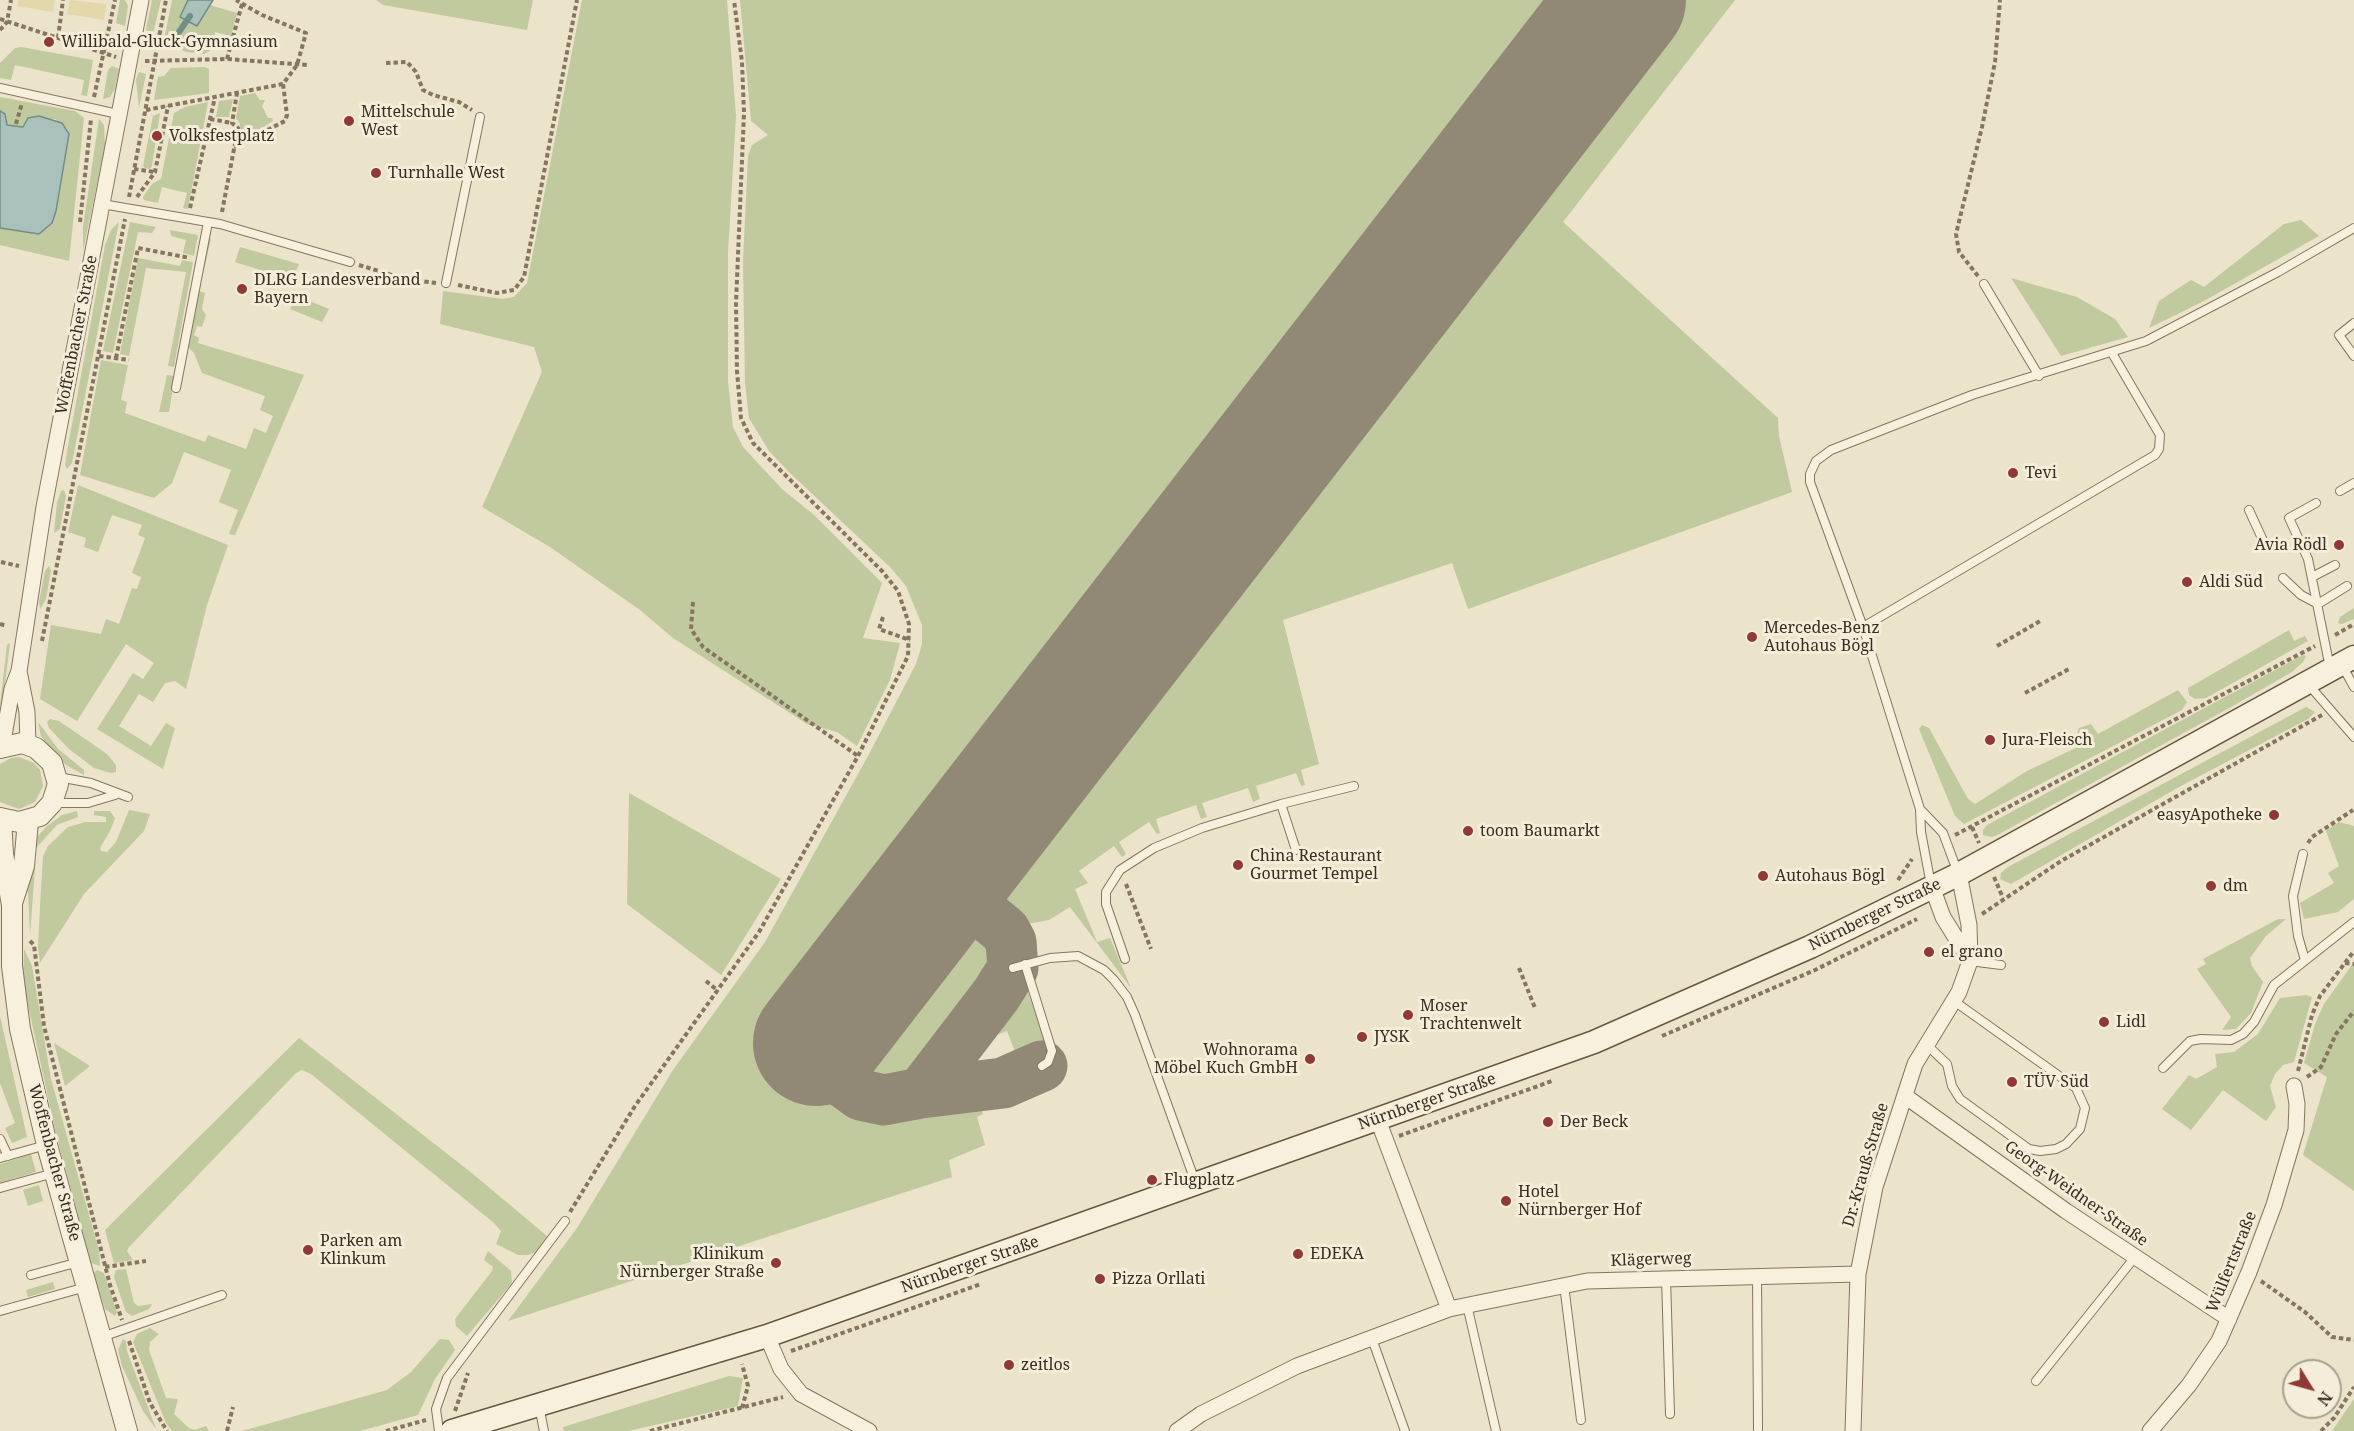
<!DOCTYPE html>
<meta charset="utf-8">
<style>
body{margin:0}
#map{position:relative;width:2354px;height:1431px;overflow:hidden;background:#ebe3ca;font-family:"Noto Serif",serif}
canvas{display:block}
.north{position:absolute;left:2282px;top:1359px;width:60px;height:60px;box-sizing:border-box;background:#f3edd9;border:2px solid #a8a190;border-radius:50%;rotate:127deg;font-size:16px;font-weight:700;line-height:24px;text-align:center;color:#382e22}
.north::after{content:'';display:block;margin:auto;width:21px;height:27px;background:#903935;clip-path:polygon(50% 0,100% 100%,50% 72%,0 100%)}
</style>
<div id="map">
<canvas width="2354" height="1431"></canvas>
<div class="north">N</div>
</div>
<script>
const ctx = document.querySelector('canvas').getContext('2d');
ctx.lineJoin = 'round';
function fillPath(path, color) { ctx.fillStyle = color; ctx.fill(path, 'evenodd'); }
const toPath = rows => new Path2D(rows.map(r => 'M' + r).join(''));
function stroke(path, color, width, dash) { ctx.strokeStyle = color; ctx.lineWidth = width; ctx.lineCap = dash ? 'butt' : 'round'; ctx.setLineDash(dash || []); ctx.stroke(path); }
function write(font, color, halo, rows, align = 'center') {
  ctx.font = font + ' "Noto Serif",serif'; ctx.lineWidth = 6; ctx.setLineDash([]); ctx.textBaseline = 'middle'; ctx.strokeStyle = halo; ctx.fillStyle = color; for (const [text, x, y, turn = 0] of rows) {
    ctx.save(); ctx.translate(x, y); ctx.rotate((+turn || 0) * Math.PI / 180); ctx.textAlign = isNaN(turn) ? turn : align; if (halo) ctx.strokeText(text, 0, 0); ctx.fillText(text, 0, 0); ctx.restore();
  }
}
fillPath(toPath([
 [120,0,125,0,128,6,125,26,116,23],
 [152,0,161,0,153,34,146,30],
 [172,0,188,0,181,17,196,25,210,5,237,13,231,36,215,32,210,51,204,54,186,52,175,47,164,40],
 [376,0,533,0,527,30,383,5],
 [582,0,727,0,736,116,728,252,728,381,733,427,743,447,782,489,814,515,882,583,863,638,900,643,890,680,857,746,837,732,807,724,673,638,640,610,550,547,482,507,542,372,534,347,440,324,443,291,503,299,514,297,527,283],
 [740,0,1603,0,790,1050,844,1091,869,1106,977,1093,983,1114,977,1117,985,1145,949,1160,952,1177,508,1321,577,1228,673,1070,765,942,868,756,916,664,922,644,922,625,906,586,890,567,790,473,769,451,749,418,745,383,743,261,748,156,752,145,768,135,751,121],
 [1642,0,1735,0,1563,222,1778,418,1779,436,1792,492,1468,609,1452,563,1283,620,1319,764,1301,770,1305,785,1301,786,1296,773,1256,786,1260,799,1253,802,1248,788,1202,803,1207,817,1201,819,1196,805,1156,819,1160,833,1157,834,1149,822,1119,842,1126,854,1122,857,1114,846,1079,871,1088,883,1075,889,1097,942,1110,938,1131,988,1070,907,1049,920,1027,924,1011,919,989,905,973,889,972,882,973,866,979,857],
 [21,47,93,60,87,96,81,95,84,80,15,65,11,80,0,78,0,63,15,48],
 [112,66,119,69,115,89,110,97,103,99,108,70],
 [205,67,209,69,209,93,154,100,158,77,164,76,171,68],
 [139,72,146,74,139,108,136,79],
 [255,93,260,100,265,100,262,106,268,118,272,118,273,121,237,143,240,124,236,118,240,96],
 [0,97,75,111,84,118,69,261,0,245,0,228,39,234,52,223,69,134,67,128,55,119,23,127,7,125,7,118,0,111],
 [233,99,229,117,216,117,219,101],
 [208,102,188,209,183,208,187,193,162,187,158,203,144,200,143,197,152,184,161,179,174,113,185,107],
 [160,113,152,166,150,169,145,168,143,166,153,116],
 [99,119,104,125,105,146,83,251,83,227],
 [2301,220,2319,236,2204,301,2149,328,2159,301,2191,280,2204,287,2284,224],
 [119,222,72,463,67,469,65,465,68,446,105,245,111,230],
 [130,222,156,227,152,233,138,232,113,353,103,351],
 [170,230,198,235,194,256,183,253,186,240,171,236],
 [208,238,211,239,199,291,205,293,202,309,206,315,202,327,197,326,194,335,199,338,198,343,304,375,235,535,229,534,238,510,219,502,231,470,192,455,184,452,172,483,154,498,80,475,101,360,128,365,121,400,127,402,125,413,205,442,208,435,246,449,254,428,266,433,273,416,260,410,265,396,202,373,194,353,187,346],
 [240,247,299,264,292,280,235,262],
 [138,258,180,266,182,260,193,262,174,367,168,366,186,272,146,268,129,356,120,354],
 [2011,278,2077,297,2115,319,2128,337,2061,356],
 [297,296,329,309,322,322,290,309],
 [167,375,175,376,169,412,159,412],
 [78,485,228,545,207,605,186,689,175,681,165,683,153,702,139,694,119,726,151,746,166,723,175,728,163,769,97,729,133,673,143,679,154,663,126,644,77,721,40,699,51,625,101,634,106,619,119,624,132,588,137,589,141,577,132,573,145,538,138,535,142,525,112,515,98,552,84,547,86,538,68,532],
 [64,490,66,496,60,529,54,533,57,503,61,491],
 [49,566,51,571,46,599,40,609,39,602,45,571],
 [2354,608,2354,619,2342,624,2338,623,2340,617],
 [2289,630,2294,641,2305,636,2308,641,2206,698,2195,699,2189,695,2188,688],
 [10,643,3,700,0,705,7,645],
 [2303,655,2306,656,2303,662,2292,672,2231,707,2001,833,1992,837,1983,835,1983,830,1987,825],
 [2178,690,2187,702,2182,710,1964,824,1955,816,1919,729,1922,725,1929,728,1968,799,1975,804,2027,771,2080,746,2076,735,2079,728,2091,724,2098,734],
 [2306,707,2315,712,2308,719,2179,787,2011,884,2000,879,2001,873,2008,867],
 [50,719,59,721,107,754,116,765,116,772,111,773,94,768,69,749,49,728,47,722],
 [38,722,58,749,84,770,84,775,66,765,51,750,41,736],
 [19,757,34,763,40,770,43,786,35,802,19,809,0,802,0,764,11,758],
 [629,793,781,879,721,975,627,904],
 [129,810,150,814,144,831,84,894,40,963,38,948,40,906,43,856,48,846,68,827,86,822,106,822,106,817,94,815,94,811,110,811,115,818,110,831,100,848,101,851,107,852,116,842],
 [77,811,78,817,57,825,34,850,36,838,46,827,62,815],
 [2339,822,2354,826,2354,899,2338,912,2304,919,2300,903,2334,883,2328,873,2339,866,2326,831],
 [32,864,35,867,30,936,28,891],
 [958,904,983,921,997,938,1002,955,995,981,941,1056,918,1083,898,1092,864,1089,835,1069,830,1054,834,1044,931,920,940,910],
 [2278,919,2286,919,2266,936,2250,958,2252,966,2263,982,2251,1013,2236,1029,2222,1030,2231,1017,2197,969,2206,964,2203,959],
 [24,949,32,966,51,1079,99,1251,100,1266,91,1263,56,1134,23,982],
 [2354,962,2354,1191,2303,1155,2327,1077,2304,1063,2315,1024,2324,1004],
 [1022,976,1049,1051,1020,1065,1007,1031,968,1046,979,1079,937,1085],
 [2306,995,2312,997,2294,1062,2283,1065,2275,1074,2270,1086,2276,1107,2266,1121,2223,1090,2191,1130,2162,1109,2189,1075,2196,1079,2217,1067,2215,1054,2234,1052,2258,1034,2280,998],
 [0,1016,27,1137,12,1143,5,1128,15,1123,0,1083],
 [299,1038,473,1174,547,1236,537,1252,528,1255,518,1255,496,1244,501,1231,494,1223,311,1074,302,1070,296,1073,129,1247,127,1251,133,1260,114,1263,105,1230],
 [54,1043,90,1066,65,1086],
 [31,1154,36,1172,0,1183,0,1164],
 [39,1185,43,1201,28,1206,23,1190],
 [488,1251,511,1271,512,1283,467,1336,456,1326,455,1319,492,1271,493,1267,484,1260],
 [126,1269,134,1303,138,1306,152,1304,149,1309,132,1316,126,1312,114,1277,116,1270],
 [97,1270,104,1273,117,1312,115,1316,105,1309,93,1274],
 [53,1282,55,1289,28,1297,26,1290],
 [150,1328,159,1334,150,1342,149,1350,166,1398,178,1399,174,1414,189,1428,195,1430,206,1426,209,1431,172,1431,166,1423,133,1342,137,1334],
 [123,1339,126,1341,127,1351,156,1429,143,1411,122,1366,118,1350],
 [440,1339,449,1340,455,1350,435,1379,418,1415,360,1431,242,1431,387,1390,411,1372],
 [729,1376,743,1378,738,1406,628,1431,564,1431,563,1427],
 [2354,1399,2354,1431,2332,1431]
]), '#c1c99e');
fillPath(toPath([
 [18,0,55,0,53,12,17,6],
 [70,0,106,4,104,20,67,14]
]), '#e4d8aa');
const water = toPath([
 [188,0,213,0,197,26,180,17,188,0],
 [0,111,5,114,7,125,23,127,28,118,39,116,62,123,69,134,56,211,52,223,39,234,0,228,0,111]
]);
fillPath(water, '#aac0bb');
stroke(water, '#718e88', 1.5);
stroke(toPath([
 [179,32,190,16]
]), '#718e88', 6);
stroke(toPath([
 [816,1043,817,1052,825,1069,861,1095,884,1100,921,1093,996,995,1013,968,1011,942,1005,931,942,879],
 [921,1093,1003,1083,1042,1066]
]), '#928876', 51);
stroke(toPath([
 [816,1043,1623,0]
]), '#928876', 126);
const service = toPath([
 [0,88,118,114],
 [102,204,220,224,350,262],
 [446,283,480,117],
 [1984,284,2039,376],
 [2354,323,2339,335,2354,356],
 [176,388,208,222],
 [2340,491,2354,483],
 [2316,503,2289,518,2308,559,2330,668],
 [2249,510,2266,547],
 [2312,577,2335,565],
 [2283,578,2301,595,2318,604],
 [2318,604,2347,586],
 [1863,627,2155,455,2159,449,2160,435,2112,353],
 [2343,667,2354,687],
 [2308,684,2354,737],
 [58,777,91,783,128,797],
 [53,803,88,803,115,795],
 [1281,804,1296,850],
 [1920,809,1943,833,1958,873],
 [2303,854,2293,896,2298,936,2305,960],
 [1931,885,1921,832,1920,809,1863,627,1810,482,1810,474,1816,461,1831,450,1972,395,2146,341,2278,272,2354,228],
 [1125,959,1106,904,1106,892,1120,870,1154,848,1202,828,1281,804,1354,786],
 [1970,961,2001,965],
 [1025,964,1052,1051,1048,1062,1042,1066],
 [1013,968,1050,958,1078,956,1104,970,1114,980,1127,997,1135,1015,1195,1181],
 [1927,1045,1947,1064,1952,1086,1960,1099,2029,1149,2040,1151,2056,1149,2066,1144,2080,1129,2085,1108,2076,1088,1954,1001],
 [2163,1068,2190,1041,2201,1039,2231,1040,2243,1034,2254,1022,2274,985,2354,922],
 [0,1139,8,1156],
 [0,1158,46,1145],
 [0,1188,54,1173],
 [31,1275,79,1262],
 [1757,1275,1758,1429],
 [1666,1277,1670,1414],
 [1564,1285,1581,1420],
 [1467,1305,1496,1431],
 [0,1311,86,1287],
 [1371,1336,1405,1431],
 [102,1337,222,1295],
 [2036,1381,2135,1257],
 [539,1406,544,1431],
 [439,1431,436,1409,447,1378,565,1221]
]);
const minor = toPath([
 [19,671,27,712,28,744],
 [2,747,12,689,19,671,44,507,141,0],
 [1932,887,1943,917,1970,961],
 [1905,1096,2066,1211,2229,1319],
 [1378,1120,1449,1309],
 [767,1336,781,1369,801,1394,869,1431],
 [1177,1431,1201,1414,1297,1366,1449,1309,1587,1281,1858,1274],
 [1853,1431,1858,1274,1875,1187,1915,1064,1959,992,1970,961,1969,925,1959,874],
 [2150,1431,2189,1385,2219,1341,2249,1272,2274,1205,2296,1130,2297,1104,2294,1086]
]);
const tertiary = toPath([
 [0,748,22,743,36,748,52,763,58,784,52,803,40,816,19,822,0,818],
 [1,818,3,854,12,905,12,966,20,1029,47,1145,127,1431],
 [12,903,24,866,28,821]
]);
const secondary = toPath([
 [452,1431,767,1336,1594,1042,1810,947,1959,874,2354,657]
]);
stroke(service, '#86765f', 10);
stroke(minor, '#86765f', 17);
stroke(tertiary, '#86765f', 22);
stroke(secondary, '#685742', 25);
stroke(toPath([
 [0,19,116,57],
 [0,30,7,22,11,0],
 [58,38,63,0],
 [227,59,242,4],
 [145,61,227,59,308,65],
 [386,63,407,62,416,72,423,90,433,95,459,102,472,110],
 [94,97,115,0],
 [146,110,283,84,297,65,306,33,262,15,236,0],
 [210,119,232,123],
 [16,124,22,103],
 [234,147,285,121,287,115,283,84],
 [134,169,155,172],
 [129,197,166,0],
 [137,197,155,172,168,106],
 [190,208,215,97],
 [222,212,238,128,232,123,237,93],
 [80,222,91,119],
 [359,265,405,279,436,283],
 [1978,276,1959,252,1956,234,1982,127,1995,62,2000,0],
 [458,285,497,293,514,290,524,277,577,0],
 [99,356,129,360],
 [116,358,138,248,190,258],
 [1,562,19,566],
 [693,602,691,629,703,647,858,756],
 [883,617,879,629,910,640],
 [0,624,7,626],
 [2335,635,2354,624],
 [42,641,125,219],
 [1997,646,2042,620],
 [2025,693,2069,669],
 [1972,827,1979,843],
 [1955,835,2315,646],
 [2308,843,2312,837,2353,810],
 [1994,877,2003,898],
 [1898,880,1912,859],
 [1126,884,1151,949],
 [1982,914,2061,861,2322,715],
 [30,941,34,945,44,1026,110,1285,122,1320],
 [2345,963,2354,964],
 [1519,968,1535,1008],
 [706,981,717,990],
 [1662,1036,1815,970,1917,919],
 [2298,1071,2312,1015,2320,996,2354,951],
 [2307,1077,2321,1067,2336,1034,2354,1011],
 [1399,1136,1552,1081],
 [570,1212,635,1106,759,932,858,756,908,656,909,624,898,591,882,571,753,443,741,418,737,371,736,303,744,113,742,62,734,0],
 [105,1267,146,1261],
 [2261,1281,2305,1312,2332,1337,2354,1340],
 [129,1341,150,1403,167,1431],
 [791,1351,981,1284],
 [742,1408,748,1386,742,1364],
 [455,1411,468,1373],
 [227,1431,233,1407],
 [386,1431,426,1420],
 [650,1431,783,1397],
 [2321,1431,2334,1418,2354,1387]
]), '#86765f', 4, [4.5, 3]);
stroke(service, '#f6f0dc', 8);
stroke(minor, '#f6f0dc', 15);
stroke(tertiary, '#f6f0dc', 20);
stroke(secondary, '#f6f0dc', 22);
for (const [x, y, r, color] of [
 [49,42,6,"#903935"],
 [349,121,6,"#903935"],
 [157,136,6,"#903935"],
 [376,173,6,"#903935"],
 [242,289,6,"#903935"],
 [2013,473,6,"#903935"],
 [2339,545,6,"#903935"],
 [2187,582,6,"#903935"],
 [1752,637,6,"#903935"],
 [1990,740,6,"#903935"],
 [2274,815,6,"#903935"],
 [1468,831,6,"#903935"],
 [1238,865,6,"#903935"],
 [1763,876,6,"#903935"],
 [2211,886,6,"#903935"],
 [1929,952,6,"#903935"],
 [1408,1015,6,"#903935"],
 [2104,1022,6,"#903935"],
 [1362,1037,6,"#903935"],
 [1310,1059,6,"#903935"],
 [2012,1082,6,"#903935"],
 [1548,1122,6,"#903935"],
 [1152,1180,6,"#903935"],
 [1506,1201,6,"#903935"],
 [308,1250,6,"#903935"],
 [1298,1254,6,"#903935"],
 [776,1263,6,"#903935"],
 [1100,1279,6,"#903935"],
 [1009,1365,6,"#903935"]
]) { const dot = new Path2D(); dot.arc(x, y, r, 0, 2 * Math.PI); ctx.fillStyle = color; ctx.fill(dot); stroke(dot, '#f3edd9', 2); }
write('16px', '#382e22', '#f3edd9', [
 ["Willibald-Gluck-Gymnasium",61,42],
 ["Mittelschule",361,112],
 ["West",361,130],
 ["Volksfestplatz",169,136],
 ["Turnhalle West",388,173],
 ["DLRG Landesverband",254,280],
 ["Bayern",254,298],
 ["Tevi",2025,473],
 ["Avia Rödl",2327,545,"right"],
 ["Aldi Süd",2199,582],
 ["Mercedes-Benz",1764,628],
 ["Autohaus Bögl",1764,646],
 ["Jura-Fleisch",2002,740],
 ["easyApotheke",2262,815,"right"],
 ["toom Baumarkt",1480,831],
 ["China Restaurant",1250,856],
 ["Gourmet Tempel",1250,874],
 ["Autohaus Bögl",1775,876],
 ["dm",2223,886],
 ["el grano",1941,952],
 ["Moser",1420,1006],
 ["Trachtenwelt",1420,1024],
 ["Lidl",2116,1022],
 ["JYSK",1374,1037],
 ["Wohnorama",1298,1050,"right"],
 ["Möbel Kuch GmbH",1298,1068,"right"],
 ["TÜV Süd",2024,1082],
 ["Der Beck",1560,1122],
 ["Flugplatz",1164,1180],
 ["Hotel",1518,1192],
 ["Nürnberger Hof",1518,1210],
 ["Parken am",320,1241],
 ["Klinkum",320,1259],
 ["Klinikum",764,1254,"right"],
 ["Nürnberger Straße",764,1272,"right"],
 ["EDEKA",1310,1254],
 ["Pizza Orllati",1112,1279],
 ["zeitlos",1021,1365]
], 'left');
write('16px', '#382e22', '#f3edd9', [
 ["Woffenbacher Straße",77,335,-79],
 ["Nürnberger Straße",1875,915,-26],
 ["Nürnberger Straße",1427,1102,-19],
 ["Woffenbacher Straße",54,1163,75],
 ["Dr.-Krauß-Straße",1866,1165,-74],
 ["Georg-Weidner-Straße",2076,1194,35],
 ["Klägerweg",1651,1260,-2],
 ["Wülfertstraße",2232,1262,-68],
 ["Nürnberger Straße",970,1265,-19]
]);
</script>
